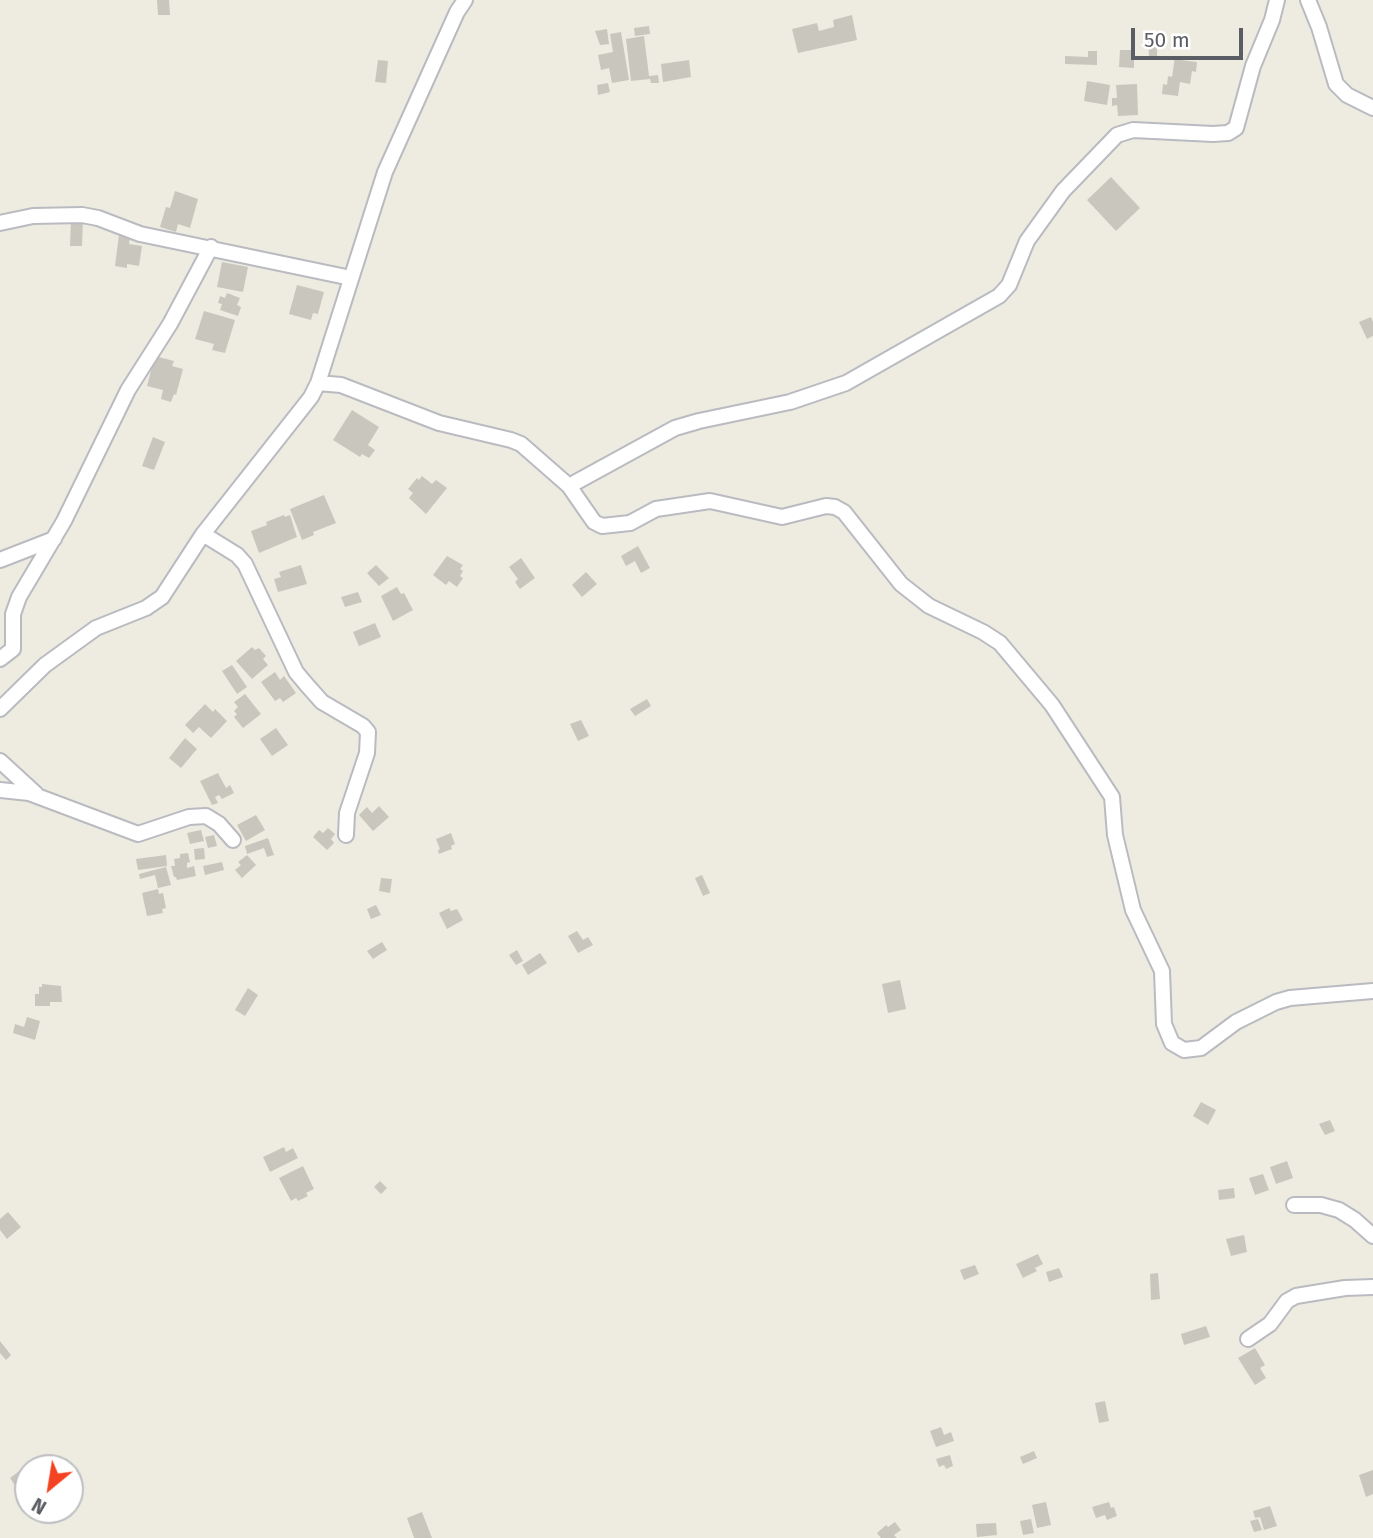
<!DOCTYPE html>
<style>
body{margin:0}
#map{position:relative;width:1373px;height:1538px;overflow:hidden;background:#eeece1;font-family:"Fira Sans",sans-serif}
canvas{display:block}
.north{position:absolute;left:14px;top:1454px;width:70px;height:70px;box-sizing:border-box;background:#fff;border:2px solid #bdbec1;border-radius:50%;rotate:210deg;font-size:19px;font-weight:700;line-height:28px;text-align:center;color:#5a5d63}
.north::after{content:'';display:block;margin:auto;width:24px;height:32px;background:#f34322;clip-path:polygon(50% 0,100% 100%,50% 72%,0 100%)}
.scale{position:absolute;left:1131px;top:28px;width:112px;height:32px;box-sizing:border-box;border:4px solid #5a5d63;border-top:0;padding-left:9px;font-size:21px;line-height:24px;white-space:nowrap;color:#5a5d63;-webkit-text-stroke:5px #fff;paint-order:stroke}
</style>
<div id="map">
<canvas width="1373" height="1538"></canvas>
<div class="north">N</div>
<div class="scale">50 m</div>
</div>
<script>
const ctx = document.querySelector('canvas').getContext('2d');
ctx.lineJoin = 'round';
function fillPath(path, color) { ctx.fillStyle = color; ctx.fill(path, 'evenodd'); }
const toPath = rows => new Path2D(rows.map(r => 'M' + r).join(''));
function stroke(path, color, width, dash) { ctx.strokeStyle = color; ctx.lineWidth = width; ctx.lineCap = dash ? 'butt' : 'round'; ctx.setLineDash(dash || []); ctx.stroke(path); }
fillPath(toPath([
 [157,0,169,0,170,15,158,15],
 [852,15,857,40,798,53,792,29,817,23,819,31,834,27,833,20],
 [649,26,650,34,635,36,634,28],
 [607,29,609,44,600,45,595,31],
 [621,32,629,80,612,83,609,68,601,70,598,55,613,52,610,34],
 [644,36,649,76,658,75,659,83,651,83,650,79,631,81,626,39],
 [1148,36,1157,37,1157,57,1149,57],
 [1120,50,1134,50,1134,68,1119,67],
 [1088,51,1097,51,1097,65,1065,64,1065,56,1088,57],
 [1175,56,1181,57,1181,60,1197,62,1196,72,1192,71,1190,84,1180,82,1178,96,1162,94,1163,84,1167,85,1168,76,1172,77],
 [378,60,388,61,386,83,375,82],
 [689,60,691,77,663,82,661,64],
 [1087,81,1110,85,1107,105,1084,101],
 [608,83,610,92,598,95,597,85],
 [1137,84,1138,115,1118,116,1117,105,1112,106,1112,98,1117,98,1116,85],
 [1111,177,1140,208,1116,231,1087,200],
 [175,191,198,199,190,228,178,224,176,232,160,227,166,207,170,208],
 [71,219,83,219,82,246,70,246],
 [119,235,130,237,129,244,142,246,139,266,127,264,127,268,115,266],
 [222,262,248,267,243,292,217,287],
 [297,285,324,292,318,314,313,313,311,320,289,314],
 [227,293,240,298,237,305,241,307,238,316,220,310,222,304,218,303,220,296,225,298],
 [204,311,235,320,225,353,212,350,214,344,195,339],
 [1371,317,1373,322,1373,336,1367,339,1359,322],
 [155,356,174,361,172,366,183,369,176,395,174,394,171,402,161,399,163,390,147,386],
 [352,410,379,427,368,445,375,450,369,458,362,454,360,457,333,440],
 [153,437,165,442,154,470,142,466],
 [422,476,432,484,436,480,447,488,426,514,409,498,413,493,408,489,417,478,419,480],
 [324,495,336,523,313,532,314,535,302,540,290,509],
 [284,515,285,517,290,515,297,537,259,553,251,531,267,525,266,522],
 [638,546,650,568,641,573,635,561,626,566,621,556],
 [447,556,463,565,460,569,463,571,460,576,463,578,457,587,449,581,446,585,433,575],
 [521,558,535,578,520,589,515,582,518,579,509,567],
 [301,565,307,584,278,592,274,579,281,577,279,572],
 [376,565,389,578,379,586,367,573],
 [586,572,597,584,582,597,572,585],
 [397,587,401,594,404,593,413,610,393,621,381,596],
 [358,592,362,602,345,607,341,597],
 [375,623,381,637,359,646,353,632],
 [252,647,255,650,259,648,266,656,263,659,268,665,252,679,236,661],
 [232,665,247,687,237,694,222,671],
 [275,672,280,680,284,676,296,693,283,702,280,698,275,701,261,682],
 [245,694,261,714,243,728,234,717,237,714,234,711,238,707,234,702],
 [647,699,651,706,635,716,630,709],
 [205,704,213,712,215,709,227,721,211,738,199,727,193,733,185,725],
 [581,720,589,736,578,741,570,724],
 [276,728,288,745,272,756,260,739],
 [185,738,197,749,181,768,169,758],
 [218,773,226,788,230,785,234,793,222,799,219,795,215,797,218,803,212,805,200,781],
 [379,806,389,817,373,831,359,815,367,807,372,813],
 [256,815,265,830,246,841,237,825],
 [328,828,335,834,331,839,334,843,327,850,313,837,319,830,323,833],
 [201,830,204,841,190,844,187,833],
 [451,833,455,844,451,846,452,849,439,854,438,850,440,849,436,839],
 [214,835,217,846,208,848,205,837],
 [268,838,274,855,267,857,264,848,247,854,245,846],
 [204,848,205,859,195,860,194,849],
 [188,853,190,862,187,863,187,868,194,866,196,876,177,880,176,877,174,877,171,866,175,866,174,859,180,858,180,854],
 [166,855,167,866,138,870,136,859],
 [247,855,256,865,242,878,235,870,241,865,238,862],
 [222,862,224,870,205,875,203,866],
 [166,867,171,885,158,888,155,875,140,879,139,874],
 [702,875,710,893,703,896,695,878],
 [381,878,392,879,390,893,379,891],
 [158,889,159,894,163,893,166,908,162,909,163,913,147,916,142,893],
 [376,905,381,915,371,919,367,909],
 [449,908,451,911,457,909,463,920,447,929,439,913],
 [577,931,583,940,588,937,593,945,578,953,568,936],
 [382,942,387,950,373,959,367,951],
 [517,950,523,961,516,965,509,955],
 [540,953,547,963,528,975,522,965],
 [900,980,906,1009,888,1013,882,984],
 [42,984,61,986,62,1002,50,1002,50,1006,35,1006,35,994,39,994,39,987,42,987],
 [248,988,258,995,245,1016,235,1010],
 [27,1017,40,1021,35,1040,13,1033,15,1024,24,1027],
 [1201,1102,1216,1110,1208,1125,1193,1116],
 [1330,1120,1335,1131,1325,1135,1319,1124],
 [284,1147,286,1152,293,1148,298,1158,270,1172,263,1157],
 [1287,1161,1293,1178,1276,1184,1270,1167],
 [303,1166,314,1189,306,1193,308,1196,298,1201,296,1198,291,1201,279,1178],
 [1263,1174,1269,1190,1255,1195,1249,1178],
 [380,1181,387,1188,381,1194,374,1187],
 [1234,1188,1235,1198,1219,1200,1218,1190],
 [8,1212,21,1227,7,1239,0,1230,0,1219],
 [1244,1235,1247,1252,1231,1256,1226,1239],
 [1038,1254,1043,1264,1035,1268,1037,1271,1023,1278,1016,1264],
 [975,1265,979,1274,964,1280,960,1270],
 [1059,1268,1063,1277,1049,1282,1046,1272],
 [1158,1273,1160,1299,1151,1300,1150,1274],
 [1206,1326,1210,1337,1184,1345,1181,1334],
 [0,1341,11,1355,6,1360,0,1353],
 [1255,1348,1265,1365,1260,1368,1266,1378,1255,1385,1238,1358],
 [1105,1401,1109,1421,1099,1423,1095,1403],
 [941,1427,944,1435,951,1432,954,1441,936,1447,930,1431],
 [1034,1451,1037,1458,1023,1464,1020,1457],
 [950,1455,953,1466,946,1469,944,1465,939,1467,936,1459],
 [26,1466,28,1500,26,1502,10,1478],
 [1373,1470,1373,1494,1366,1497,1359,1475],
 [1046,1502,1051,1525,1037,1528,1032,1505],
 [1109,1502,1111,1508,1114,1507,1117,1516,1107,1520,1105,1515,1096,1518,1092,1507],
 [1270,1506,1277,1526,1264,1530,1260,1517,1255,1518,1253,1511],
 [422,1512,432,1538,414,1538,407,1518],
 [1031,1519,1034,1533,1023,1535,1020,1521],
 [1258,1519,1262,1530,1254,1532,1250,1521],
 [895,1522,901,1530,894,1535,897,1538,881,1538,877,1533,886,1525,888,1527],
 [996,1523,997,1535,977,1537,976,1524]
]), '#c9c6be');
const minor = toPath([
 [1308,0,1319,27,1336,84,1347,95,1373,108],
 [0,223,33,216,82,215,98,218,140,234,351,278],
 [318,383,341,385,439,423,511,440,521,444,569,486,594,522,602,526,630,523,656,509,710,501,782,517,826,506,835,507,844,512,901,584,929,606,983,632,1000,643,1052,705,1112,797,1115,835,1133,910,1162,971,1164,1024,1172,1043,1184,1050,1201,1048,1236,1022,1276,1002,1290,998,1373,991],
 [569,486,675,428,699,421,790,402,846,383,999,296,1009,285,1027,241,1063,191,1117,135,1133,130,1213,134,1228,133,1236,128,1253,66,1272,20,1277,0],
 [203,534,237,555,245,564,296,672,306,684,322,702,363,726,368,732,367,753,347,813,346,835],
 [0,560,54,539],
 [0,659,13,649,13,614,19,597,64,521,128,390,170,324,211,247],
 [0,709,45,665,96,628,146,608,162,597,203,534,311,397,318,383,385,172,457,12,465,0],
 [0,761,36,794],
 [0,790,29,793,138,834,189,817,206,816,219,824,233,840],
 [1294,1205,1321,1205,1339,1210,1355,1220,1373,1236],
 [1248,1339,1270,1324,1287,1301,1296,1296,1345,1288,1373,1287]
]);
stroke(minor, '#b9bbc1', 18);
stroke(minor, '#fff', 14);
</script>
